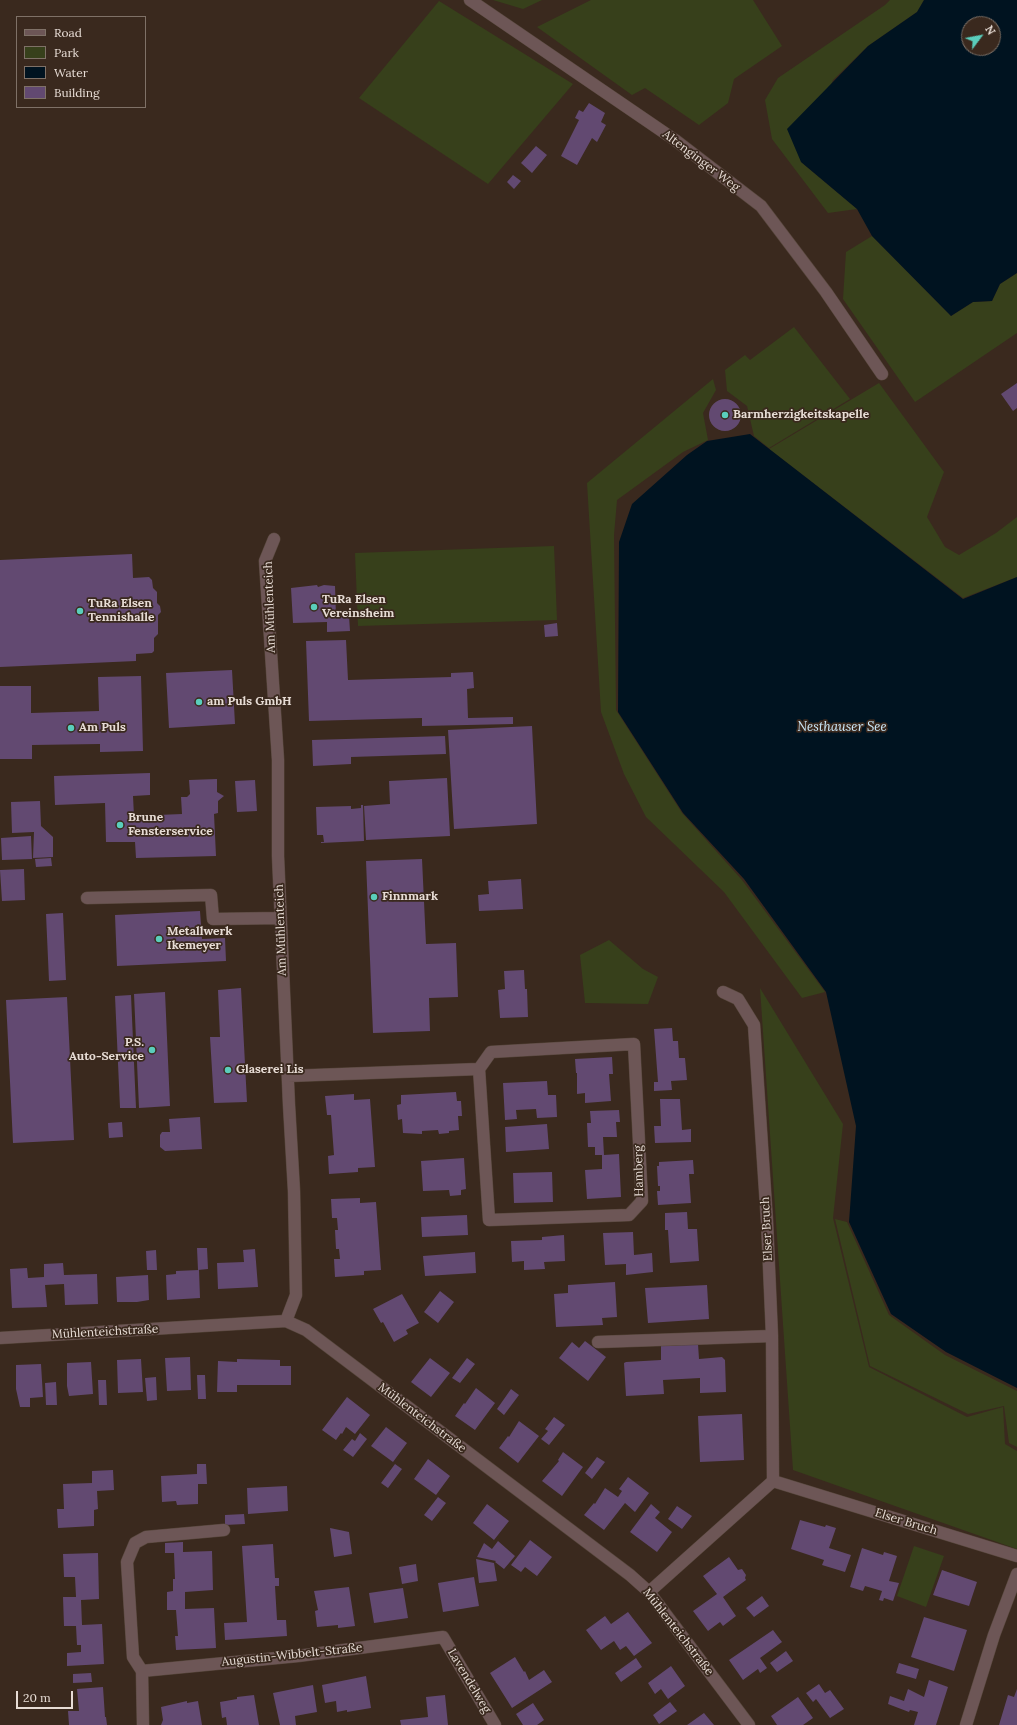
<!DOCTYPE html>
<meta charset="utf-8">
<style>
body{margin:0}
#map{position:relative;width:1017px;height:1725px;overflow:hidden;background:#3a291e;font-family:Lora,serif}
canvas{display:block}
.legend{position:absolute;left:16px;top:16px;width:130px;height:92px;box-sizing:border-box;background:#3a291e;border:1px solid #7f7167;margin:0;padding:5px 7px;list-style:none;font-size:12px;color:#e7dcd5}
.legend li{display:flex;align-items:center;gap:8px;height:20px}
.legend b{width:20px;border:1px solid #7f7167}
.north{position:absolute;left:961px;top:16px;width:40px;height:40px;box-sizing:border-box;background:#3a291e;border:1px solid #7f7167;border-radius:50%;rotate:58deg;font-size:11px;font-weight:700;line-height:16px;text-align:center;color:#e7dcd5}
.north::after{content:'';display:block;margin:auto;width:14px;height:18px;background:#5acebc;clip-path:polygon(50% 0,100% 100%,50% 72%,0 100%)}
.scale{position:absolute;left:16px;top:1691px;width:57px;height:18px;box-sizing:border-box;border:2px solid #e7dcd5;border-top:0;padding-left:5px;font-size:12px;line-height:14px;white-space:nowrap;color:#e7dcd5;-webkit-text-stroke:3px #3a291e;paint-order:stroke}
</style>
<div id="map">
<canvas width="1017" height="1725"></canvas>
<ul class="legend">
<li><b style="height:5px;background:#6d5656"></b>Road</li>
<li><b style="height:11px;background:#37401b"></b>Park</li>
<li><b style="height:11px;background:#001320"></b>Water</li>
<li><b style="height:11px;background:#624971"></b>Building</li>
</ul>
<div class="north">N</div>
<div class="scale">20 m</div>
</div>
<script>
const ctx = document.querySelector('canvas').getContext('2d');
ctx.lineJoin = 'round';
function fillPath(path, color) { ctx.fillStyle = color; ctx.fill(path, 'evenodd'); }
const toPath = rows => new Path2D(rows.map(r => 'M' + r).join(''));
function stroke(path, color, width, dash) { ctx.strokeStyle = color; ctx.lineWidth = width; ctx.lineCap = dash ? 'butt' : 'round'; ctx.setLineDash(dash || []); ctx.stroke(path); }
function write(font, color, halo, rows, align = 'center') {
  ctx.font = font + ' Lora,serif'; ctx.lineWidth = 3.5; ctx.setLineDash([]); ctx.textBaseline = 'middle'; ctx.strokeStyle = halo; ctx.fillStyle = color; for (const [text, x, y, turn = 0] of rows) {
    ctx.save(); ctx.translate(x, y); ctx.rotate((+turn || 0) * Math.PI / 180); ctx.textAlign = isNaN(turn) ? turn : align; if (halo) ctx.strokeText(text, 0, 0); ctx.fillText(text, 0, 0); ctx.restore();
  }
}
fillPath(toPath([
 [493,0,542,0,523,9],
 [591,0,753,0,782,46,734,79,728,103,699,125,645,88,632,95,537,27],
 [890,0,924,0,917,12,868,46,833,80,801,162,857,209,828,213,772,139,765,100,778,78,885,5],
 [439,1,573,84,488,184,359,98],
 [872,236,951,316,973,302,992,301,1000,284,1017,273,1017,333,915,402,843,299,846,252],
 [794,327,850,399,769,448,754,436,747,406,727,391,725,370,745,355,750,360],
 [713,379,716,390,703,413,708,440,683,452,617,500,614,535,616,710,682,813,742,880,825,992,802,998,724,892,646,817,624,774,601,712,587,483],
 [879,383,944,472,927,517,945,547,959,555,996,533,1017,517,1017,577,963,598,769,449],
 [554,546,557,620,358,626,355,553],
 [609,940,643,969,658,977,648,1004,585,1003,580,955],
 [760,988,843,1124,833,1218,869,1367,967,1417,1003,1407,1005,1444,1017,1451,1017,1549,793,1470],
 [835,1219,847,1222,889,1315,945,1355,1017,1391,1017,1447,1009,1443,1004,1406,968,1414,870,1366],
 [914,1546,944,1556,926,1607,897,1596]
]), '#37401b');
fillPath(toPath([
 [924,0,1017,0,1017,273,1000,284,992,301,973,302,951,316,872,236,857,209,801,162,787,129,868,46,917,12],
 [969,24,993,24,993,48,969,48],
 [750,434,963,599,1017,577,1017,1388,946,1352,891,1314,849,1222,856,1126,826,992,744,879,683,813,618,712,619,542,632,504,687,455,707,441]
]), '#001320');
fillPath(toPath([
 [589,103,605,113,601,122,606,125,597,142,592,138,577,165,561,156,579,120,575,118,579,110,583,112],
 [536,146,547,155,532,173,521,163],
 [513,175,521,181,514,189,507,182],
 [1017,383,1017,408,1013,411,1001,394],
 '709 415a16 16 0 1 1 32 0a16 16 0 1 1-32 0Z',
 [132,554,133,578,149,577,152,580,153,588,157,592,157,603,160,606,161,612,158,615,158,634,154,638,154,651,152,653,136,654,136,661,0,667,0,560],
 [317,585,318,587,324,585,335,586,336,616,349,616,350,631,327,632,327,622,293,623,291,588],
 [557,623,558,636,545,637,544,625],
 [346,640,348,680,451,677,451,673,473,672,474,688,467,689,468,718,513,717,513,724,422,726,422,718,309,721,306,641],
 [232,670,235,724,169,728,166,673],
 [141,676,143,751,100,752,100,744,32,745,32,759,0,759,0,686,31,686,31,713,99,711,98,677],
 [532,726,537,824,454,829,448,730],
 [445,736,446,754,351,757,351,764,313,766,312,740],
 [150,773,150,795,133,796,134,816,182,814,181,797,187,797,190,794,189,780,217,779,217,792,224,796,218,801,218,813,214,814,216,856,136,858,135,842,106,842,105,803,55,805,54,776],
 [447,778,450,836,366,840,364,806,390,804,389,781],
 [255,780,257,811,237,812,235,781],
 [40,801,41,826,53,837,53,857,33,858,34,832,12,833,11,802],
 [361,805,363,805,364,841,321,843,321,842,324,842,323,835,317,835,316,807,351,806,351,809,361,808],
 [31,836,32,859,2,860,1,838],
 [51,858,52,866,36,867,35,859],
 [422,859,426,944,456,943,458,997,429,998,430,1031,373,1033,366,861],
 [24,869,25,900,2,901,0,870],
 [521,879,523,909,479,911,478,895,489,894,488,881],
 [200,911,202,939,225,938,226,961,117,966,115,915],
 [63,913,66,980,49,981,46,914],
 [524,970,525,989,527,989,528,1017,500,1018,498,990,505,989,504,971],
 [241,988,247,1102,214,1103,210,1037,220,1037,218,990],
 [165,992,170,1106,139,1108,134,994],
 [131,995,136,1108,120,1108,115,996],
 [67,997,74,1140,13,1143,6,1000],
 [672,1028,673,1041,678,1041,679,1058,685,1058,687,1080,671,1081,672,1090,654,1091,654,1082,658,1082,654,1029],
 [612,1057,613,1074,609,1074,611,1101,585,1103,585,1093,577,1094,577,1073,576,1073,575,1059],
 [547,1081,548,1095,556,1095,557,1117,537,1118,536,1109,516,1110,517,1119,505,1120,503,1083],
 [456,1092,457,1101,461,1101,462,1116,458,1116,459,1130,449,1131,449,1133,439,1134,438,1130,422,1131,422,1134,403,1133,402,1119,398,1120,397,1105,401,1104,401,1095],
 [354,1094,354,1100,370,1099,375,1167,358,1168,358,1172,329,1174,328,1156,334,1155,331,1115,327,1115,325,1096],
 [660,1099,680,1099,682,1130,691,1129,691,1142,655,1143,654,1126,661,1126],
 [619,1110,620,1122,616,1122,617,1137,603,1137,604,1155,619,1154,621,1197,587,1199,585,1170,602,1169,602,1155,595,1155,595,1147,588,1147,587,1123,591,1123,590,1111],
 [200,1117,202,1149,165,1151,160,1147,160,1135,162,1132,170,1132,169,1119],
 [122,1122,123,1137,109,1138,108,1123],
 [547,1124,549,1149,506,1152,505,1127],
 [464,1158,466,1189,461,1190,461,1195,450,1196,449,1190,423,1191,421,1161],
 [693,1160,694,1174,689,1174,691,1203,658,1205,657,1191,660,1191,660,1186,658,1186,657,1166,659,1166,659,1162],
 [552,1172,553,1202,514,1203,513,1173],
 [360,1198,360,1203,376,1202,381,1270,364,1271,364,1275,335,1277,334,1259,340,1259,339,1249,336,1249,335,1230,338,1230,337,1218,332,1218,331,1199],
 [687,1212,688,1229,697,1229,699,1261,670,1263,668,1230,665,1230,665,1213],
 [467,1215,468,1235,422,1237,421,1217],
 [633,1232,634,1255,652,1253,653,1272,626,1275,626,1264,605,1265,603,1233],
 [564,1235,565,1261,544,1262,545,1269,524,1270,524,1261,512,1262,511,1241,542,1240,542,1237],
 [197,1248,207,1248,208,1269,198,1270],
 [255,1249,258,1287,218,1289,217,1263,244,1262,243,1250],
 [156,1250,157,1270,147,1270,146,1251],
 [475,1252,476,1273,425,1276,423,1256],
 [63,1263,64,1275,97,1274,98,1304,65,1305,64,1284,45,1285,47,1307,12,1308,10,1269,27,1268,28,1278,44,1277,44,1264],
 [199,1270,200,1298,167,1300,166,1275,176,1274,176,1271],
 [148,1275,149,1300,137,1302,117,1302,116,1277],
 [615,1282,617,1317,602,1318,603,1325,556,1327,554,1294,568,1293,568,1285],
 [707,1285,709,1319,648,1323,645,1288],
 [440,1291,454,1302,438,1323,424,1312],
 [402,1294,419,1323,406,1330,408,1334,394,1342,383,1322,381,1323,373,1309],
 [585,1341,606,1357,588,1381,559,1358,572,1342,579,1348],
 [698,1344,699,1359,722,1357,725,1360,726,1392,700,1393,700,1378,663,1380,664,1394,626,1396,624,1363,626,1362,661,1360,661,1346],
 [190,1357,191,1390,167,1391,165,1358],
 [430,1358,450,1373,431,1397,411,1382],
 [467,1358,475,1364,460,1383,452,1378],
 [141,1359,143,1392,118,1393,117,1360],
 [237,1359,280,1360,280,1366,291,1366,291,1385,237,1385,237,1392,217,1392,218,1361,237,1362],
 [91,1362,93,1394,69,1396,67,1386,67,1363],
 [41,1364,43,1397,30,1398,30,1407,20,1407,16,1389,16,1365],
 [197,1375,205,1375,206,1399,198,1399],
 [156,1377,157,1400,147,1401,145,1378],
 [98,1380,106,1380,107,1405,99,1405],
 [56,1382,57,1405,46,1405,45,1383],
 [476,1388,495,1403,475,1430,455,1416,464,1403,465,1404],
 [511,1389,519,1395,504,1415,497,1409],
 [347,1397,370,1415,355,1434,346,1427,342,1434,341,1433,336,1440,322,1430],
 [742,1414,744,1460,700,1462,698,1416],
 [554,1417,565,1425,549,1445,541,1439,548,1431,545,1429],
 [519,1421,539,1436,518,1463,499,1448,508,1436,509,1437],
 [386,1427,407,1443,393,1462,371,1446],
 [360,1433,367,1439,353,1457,343,1450,352,1439,355,1441],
 [563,1452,583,1467,562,1496,542,1481,559,1461,558,1460],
 [597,1457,605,1462,592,1479,585,1473],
 [428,1459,450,1476,436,1495,414,1479],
 [197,1464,206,1464,207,1484,198,1484,198,1504,177,1505,176,1501,162,1502,161,1476,197,1474],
 [395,1464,402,1469,388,1488,381,1483],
 [113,1470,114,1490,97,1491,98,1509,94,1510,94,1526,58,1528,57,1509,64,1509,63,1484,92,1483,92,1471],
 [628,1477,649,1493,635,1512,625,1503,604,1530,584,1515,594,1503,595,1504,605,1488,618,1497,622,1491,619,1489],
 [287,1486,288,1511,248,1514,247,1488],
 [438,1497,446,1503,432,1521,424,1515],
 [487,1504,509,1521,494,1540,473,1523],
 [651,1504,660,1512,655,1518,672,1532,657,1552,630,1532],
 [677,1506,692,1516,682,1529,668,1519],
 [244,1514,245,1524,225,1525,225,1515],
 [800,1520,825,1527,826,1525,836,1528,829,1548,851,1555,845,1572,822,1565,824,1560,791,1549],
 [330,1528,349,1532,352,1554,334,1557],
 [530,1540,552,1557,537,1576,525,1567,521,1572,511,1565],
 [498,1541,515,1556,504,1569,495,1562,496,1561,477,1557,484,1543,492,1549],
 [183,1542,183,1552,212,1551,213,1590,185,1592,185,1609,214,1608,216,1648,176,1650,175,1636,178,1636,176,1610,167,1610,167,1592,173,1591,173,1579,175,1579,174,1553,165,1553,165,1543],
 [273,1544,275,1578,279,1578,279,1586,275,1586,277,1620,286,1620,287,1636,225,1640,224,1623,247,1622,242,1546],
 [862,1548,883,1555,884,1552,897,1556,889,1581,899,1583,893,1601,884,1598,883,1601,879,1600,882,1591,865,1586,863,1591,850,1587],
 [98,1553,99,1599,81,1600,82,1625,102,1624,104,1664,67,1666,67,1653,81,1652,81,1645,77,1645,76,1626,64,1626,63,1597,76,1597,75,1577,64,1577,63,1554],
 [729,1557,738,1570,742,1569,746,1575,745,1578,746,1580,723,1597,736,1616,723,1626,720,1622,708,1631,693,1611,717,1594,703,1576],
 [476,1559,494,1563,497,1581,479,1583],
 [416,1564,418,1581,402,1584,399,1567],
 [942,1570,977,1582,969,1606,933,1595],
 [474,1577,479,1606,443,1612,438,1583],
 [349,1587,355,1626,338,1628,338,1625,317,1627,315,1611,318,1610,314,1591],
 [403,1588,408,1618,374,1623,369,1593],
 [762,1596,769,1606,754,1617,746,1608],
 [628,1612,652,1643,634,1656,626,1646,620,1650,614,1641,601,1650,586,1630,605,1616,611,1624],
 [924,1617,967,1630,954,1671,911,1657],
 [773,1630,782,1642,760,1658,767,1668,760,1673,758,1669,743,1680,729,1660],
 [786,1651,793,1661,777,1672,770,1663],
 [515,1657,524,1672,525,1671,529,1680,544,1670,552,1682,512,1708,490,1673],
 [636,1658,642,1667,621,1682,615,1673],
 [899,1663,919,1669,916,1679,896,1673],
 [671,1666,685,1686,668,1699,661,1689,655,1694,648,1683],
 [91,1673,92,1682,73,1683,73,1674],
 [366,1676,371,1708,347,1712,347,1710,337,1712,336,1701,325,1703,322,1685],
 [929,1680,948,1687,936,1725,914,1725,918,1712,910,1710,909,1712,888,1704,890,1696,904,1701,908,1689,924,1697],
 [819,1684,825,1693,830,1690,844,1709,830,1718,816,1699,813,1702,806,1693],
 [313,1685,317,1712,295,1716,296,1725,280,1725,273,1693],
 [103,1687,105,1717,106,1717,107,1725,69,1725,68,1711,79,1711,77,1689],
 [1017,1689,1017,1725,999,1725,1008,1695,1014,1697],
 [254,1695,259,1725,227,1725,226,1717,222,1718,220,1702,237,1699,237,1697],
 [445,1695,448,1725,401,1725,400,1720,428,1717,426,1697],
 [798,1697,813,1718,803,1725,777,1725,771,1716],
 [187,1701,187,1703,198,1701,202,1725,161,1725,163,1720,161,1707],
 [670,1702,677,1711,659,1724,653,1715],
 [533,1703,544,1720,537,1725,523,1725,516,1714],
 [704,1713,714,1725,687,1725]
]), '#624971');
const minor = toPath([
 [470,0,675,140,761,206,826,292,882,374],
 [274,539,265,561,278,760,278,856,289,1105,294,1191,296,1295,286,1321],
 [87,898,211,895,213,919,281,918],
 [288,1076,479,1069,489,1220,629,1215,642,1201,634,1044,491,1052,479,1069],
 [0,1338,286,1321,306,1330,630,1575,649,1592,749,1725],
 [598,1342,772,1336],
 [773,1481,1017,1556],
 [649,1592,773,1481,772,1336,767,1221,754,1025,738,999,723,992],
 [142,1671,298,1656,443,1637,495,1725],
 [143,1725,142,1671,133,1657,127,1562,135,1543,146,1537,224,1530],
 [966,1725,994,1635,1017,1574]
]);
stroke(minor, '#56463b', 13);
stroke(minor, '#6d5656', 12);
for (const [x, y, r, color] of [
 [725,415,4,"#5acebc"],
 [314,607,4,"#5acebc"],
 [80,611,4,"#5acebc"],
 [199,702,4,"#5acebc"],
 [71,728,4,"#5acebc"],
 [120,825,4,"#5acebc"],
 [374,897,4,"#5acebc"],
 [159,939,4,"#5acebc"],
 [152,1050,4,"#5acebc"],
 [228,1070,4,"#5acebc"]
]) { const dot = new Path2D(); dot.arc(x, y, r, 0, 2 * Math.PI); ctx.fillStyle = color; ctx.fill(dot); stroke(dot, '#3a291e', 1.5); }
write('12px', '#e7dcd5', '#3a291e', [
 ["Altenginger Weg",701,161,37],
 ["Am Mühlenteich",270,607,-92],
 ["Am Mühlenteich",281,930,-92],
 ["Hamberg",639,1171,-91],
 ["Elser Bruch",767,1229,-93],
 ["Mühlenteichstraße",105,1332,-3],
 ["Mühlenteichstraße",422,1418,37],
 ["Elser Bruch",906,1522,17],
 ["Mühlenteichstraße",678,1632,52],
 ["Augustin-Wibbelt-Straße",292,1655,-6],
 ["Lavendelweg",469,1681,59]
]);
write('bold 12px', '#e7dcd5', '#3a291e', [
 ["Barmherzigkeitskapelle",733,415],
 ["TuRa Elsen",322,600],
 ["Vereinsheim",322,614],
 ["TuRa Elsen",88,604],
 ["Tennishalle",88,618],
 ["am Puls GmbH",207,702],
 ["Am Puls",79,728],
 ["Brune",128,818],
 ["Fensterservice",128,832],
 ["Finnmark",382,897],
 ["Metallwerk",167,932],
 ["Ikemeyer",167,946],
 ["P.S.",144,1043,"right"],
 ["Auto-Service",144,1057,"right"],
 ["Glaserei Lis",236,1070]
], 'left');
write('italic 13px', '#cbe9fb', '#3a291e', [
 ["Nesthauser See",842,727]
]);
</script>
